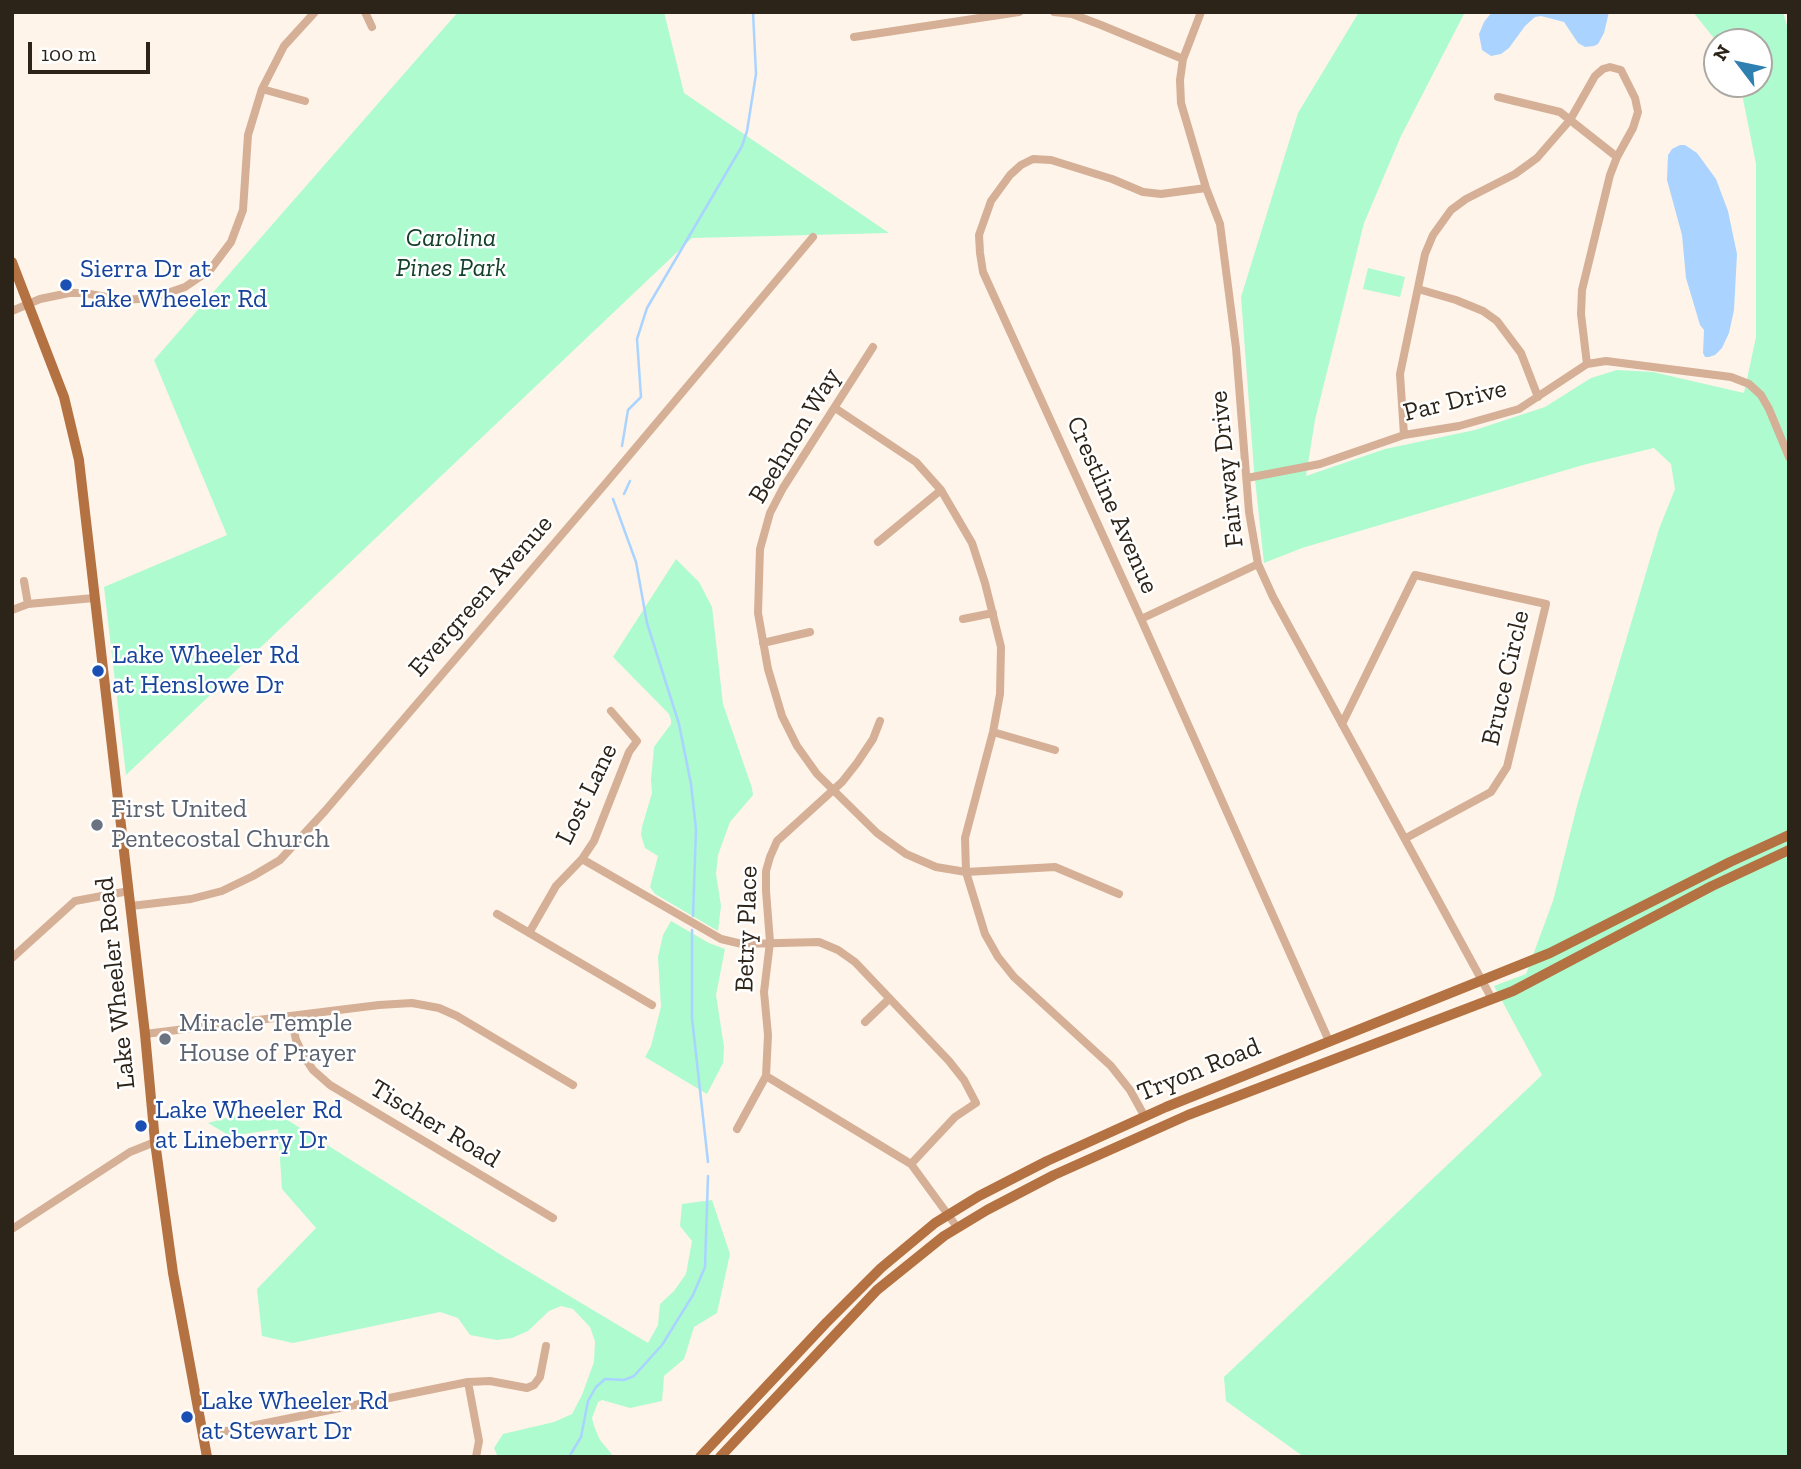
<!DOCTYPE html>
<style>
body{margin:0}
#map{position:relative;width:1801px;height:1469px;overflow:hidden;background:#fef4e9;font-family:"Zilla Slab",serif}
canvas{display:block}
.frame{position:absolute;inset:0;border:14px solid #2d2419;pointer-events:none}
.north{position:absolute;left:1703px;top:28px;width:70px;height:70px;box-sizing:border-box;background:#fff;border:2px solid #aba7a3;border-radius:50%;rotate:302deg;font-size:19px;font-weight:700;line-height:28px;text-align:center;color:#2d2419}
.north::after{content:'';display:block;margin:auto;width:24px;height:32px;background:#2e80b0;clip-path:polygon(50% 0,100% 100%,50% 72%,0 100%)}
.scale{position:absolute;left:28px;top:42px;width:122px;height:32px;box-sizing:border-box;border:4px solid #2d2419;border-top:0;padding-left:9px;font-size:21px;line-height:24px;white-space:nowrap;color:#2d2419;-webkit-text-stroke:5px #fff;paint-order:stroke}
</style>
<div id="map">
<canvas width="1801" height="1469"></canvas>
<div class="frame"></div>
<div class="north">N</div>
<div class="scale">100 m</div>
</div>
<script>
const ctx = document.querySelector('canvas').getContext('2d');
ctx.lineJoin = 'round';
function fillPath(path, color) { ctx.fillStyle = color; ctx.fill(path, 'evenodd'); }
const toPath = rows => new Path2D(rows.map(r => 'M' + r).join(''));
function stroke(path, color, width, dash) { ctx.strokeStyle = color; ctx.lineWidth = width; ctx.lineCap = dash ? 'butt' : 'round'; ctx.setLineDash(dash || []); ctx.stroke(path); }
function write(font, color, halo, rows, align = 'center') {
  ctx.font = font + ' "Zilla Slab",serif'; ctx.lineWidth = 5; ctx.setLineDash([]); ctx.textBaseline = 'middle'; ctx.strokeStyle = halo; ctx.fillStyle = color; for (const [text, x, y, turn = 0] of rows) {
    ctx.save(); ctx.translate(x, y); ctx.rotate((+turn || 0) * Math.PI / 180); ctx.textAlign = isNaN(turn) ? turn : align; if (halo) ctx.strokeText(text, 0, 0); ctx.fillText(text, 0, 0); ctx.restore();
  }
}
fillPath(toPath([
 [458,12,664,12,684,93,889,233,692,238,126,775,104,587,227,535,154,360],
 [1359,12,1465,12,1401,136,1364,223,1315,420,1306,476,1385,449,1475,430,1545,407,1591,378,1617,370,1653,372,1744,393,1756,337,1756,164,1740,84,1759,84,1759,42,1717,42,1693,12,1783,12,1789,33,1789,1457,1304,1457,1226,1401,1224,1377,1542,1075,1494,986,1526,974,1553,901,1578,802,1659,529,1675,489,1671,464,1654,448,1583,465,1302,548,1264,563,1254,470,1241,297,1298,113],
 [1368,268,1405,277,1400,297,1363,289],
 [676,559,699,582,712,607,723,704,752,788,753,795,730,822,718,855,716,874,721,906,718,931,655,894,650,887,658,856,645,848,641,835,642,827,652,793,651,780,654,747,671,724,671,720,669,714,613,657],
 [671,921,709,943,725,949,716,995,724,1047,723,1063,707,1094,645,1057,651,1046,661,1007,658,957,663,935],
 [267,1107,506,1258,648,1343,658,1325,660,1304,674,1291,686,1274,692,1241,680,1226,682,1204,712,1200,730,1254,717,1313,694,1327,684,1359,664,1376,662,1401,630,1408,602,1400,598,1402,592,1418,594,1426,600,1440,614,1457,498,1457,494,1448,503,1434,554,1422,572,1414,582,1395,594,1362,595,1341,590,1327,573,1309,561,1306,549,1311,528,1331,512,1338,497,1340,470,1335,458,1318,440,1312,293,1343,262,1336,257,1289,316,1228,282,1189,278,1129,230,1136,208,1123]
]), '#adfbcf');
fillPath(toPath([
 [1492,12,1609,12,1604,33,1598,44,1594,46,1585,47,1578,43,1564,22,1541,16,1535,17,1525,26,1509,48,1501,54,1491,56,1482,50,1479,34,1484,22],
 [1680,145,1685,145,1697,153,1716,179,1728,211,1737,254,1734,310,1729,333,1722,348,1715,355,1709,357,1705,357,1703,353,1704,330,1700,325,1686,278,1682,235,1667,180,1668,155,1672,149]
]), '#aad4ff');
stroke(toPath([
 [622,446,628,410,641,397,637,339,647,308,742,146,747,131,756,74,753,12],
 [624,494,630,481],
 [613,499,636,562,647,623,679,724,691,784,696,829,693,916],
 [692,930,692,1018,708,1162],
 [569,1457,581,1437,588,1401,596,1387,605,1379,624,1380,634,1376,662,1345,693,1295,705,1267,708,1176]
]), '#aad4ff', 2.5);
stroke(toPath([
 [365,12,372,27],
 [1054,12,1072,14,1101,25,1183,59],
 [1201,12,1183,59,1180,80,1181,103,1206,188,1220,224,1236,348,1249,512,1258,564,1273,597,1492,999],
 [854,37,1019,12],
 [262,89,305,101],
 [1498,97,1560,112,1617,157],
 [1206,188,1161,194,1143,192,1112,179,1051,160,1033,159,1021,165,1010,175,991,201,979,235,980,253,983,272,1141,619,1329,1041],
 [1418,289,1456,300,1483,311,1497,321,1521,353,1538,397],
 [12,311,40,299,69,293,84,293,124,300,153,298,185,287,210,270,231,242,243,210,248,135,262,89,284,46,315,12],
 [873,347,783,488,770,513,760,549,758,613,768,669,782,716,797,746,817,774,877,833,906,854,936,867,966,872,1055,867,1119,894],
 [835,408,916,462,941,490,972,543,985,583,1001,647,1000,694,993,732,965,838,966,872,985,934,998,957,1014,977,1111,1066,1130,1090,1145,1117],
 [1404,435,1400,374,1425,254,1433,235,1451,210,1466,199,1515,174,1537,158,1570,120,1595,76,1603,69,1610,67,1621,70,1635,98,1638,112,1633,128,1617,157,1610,175,1582,290,1581,314,1587,364],
 [1247,478,1320,464,1404,435,1459,426,1519,409,1587,364,1606,361,1731,377,1749,384,1761,395,1769,409,1789,457],
 [878,542,941,490],
 [24,581,28,604],
 [12,610,28,604,94,598],
 [963,619,993,613],
 [1141,619,1258,564],
 [763,643,810,632],
 [1342,724,1415,575,1546,604,1507,767,1491,792,1406,838],
 [993,732,1055,750],
 [582,859,721,939,742,944,819,942,838,950,855,962,949,1061,964,1080,976,1103,955,1117,911,1164],
 [131,906,191,899,222,891,253,876,280,860,325,811,606,483,813,237],
 [497,914,652,1005],
 [529,933,556,886,582,859,594,841,629,752,637,741,611,711],
 [12,958,75,901,129,891],
 [291,1017,296,1040,303,1055,313,1070,330,1085,553,1218],
 [865,1022,889,999],
 [145,1034,379,1005,412,1003,439,1008,457,1016,573,1085],
 [766,1076,911,1164,957,1227],
 [737,1129,766,1076,768,1035,764,992,770,942,766,891,766,871,770,857,777,841,842,782,857,763,873,739,880,721],
 [12,1229,130,1152,155,1142],
 [468,1382,479,1441,476,1457],
 [202,1436,468,1382,490,1381,527,1388,534,1385,540,1377,546,1346]
]), '#d5af96', 8);
stroke(toPath([
 [12,262,64,397,79,460,145,1034,155,1142,173,1273,207,1457],
 [700,1457,826,1323,881,1268,935,1223,979,1196,1047,1161,1166,1107,1550,953,1730,862,1789,835],
 [720,1457,877,1290,944,1236,987,1210,1054,1175,1188,1115,1513,991,1712,886,1789,850]
]), '#b47141', 10);
for (const [x, y, r, color] of [
 [66,285,7,"#1a4fb4"],
 [98,671,7,"#1a4fb4"],
 [97,825,7,"#6b7280"],
 [165,1039,7,"#6b7280"],
 [141,1126,7,"#1a4fb4"],
 [187,1417,7,"#1a4fb4"]
]) { const dot = new Path2D(); dot.arc(x, y, r, 0, 2 * Math.PI); ctx.fillStyle = color; ctx.fill(dot); stroke(dot, '#fff', 2.5); }
write('italic 26px', '#15412b', '#fff', [
 ["Carolina",451,239],
 ["Pines Park",451,269]
]);
write('26px', '#164399', '#fff', [
 ["Sierra Dr at",80,270],
 ["Lake Wheeler Rd",80,300],
 ["Lake Wheeler Rd",112,656],
 ["at Henslowe Dr",112,686],
 ["Lake Wheeler Rd",155,1111],
 ["at Lineberry Dr",155,1141],
 ["Lake Wheeler Rd",201,1402],
 ["at Stewart Dr",201,1432]
], 'left');
write('26px', '#2d2419', '#fff', [
 ["Par Drive",1455,401,-14],
 ["Beehnon Way",795,436,-59],
 ["Fairway Drive",1227,469,-96],
 ["Crestline Avenue",1112,505,66],
 ["Evergreen Avenue",481,596,-49],
 ["Bruce Circle",1506,678,-77],
 ["Lost Lane",587,794,-64],
 ["Betry Place",747,929,-88],
 ["Lake Wheeler Road",116,983,-96],
 ["Tryon Road",1199,1070,-22],
 ["Tischer Road",435,1124,31]
]);
write('26px', '#5b616d', '#fff', [
 ["First United",111,810],
 ["Pentecostal Church",111,840],
 ["Miracle Temple",179,1024],
 ["House of Prayer",179,1054]
], 'left');
</script>
